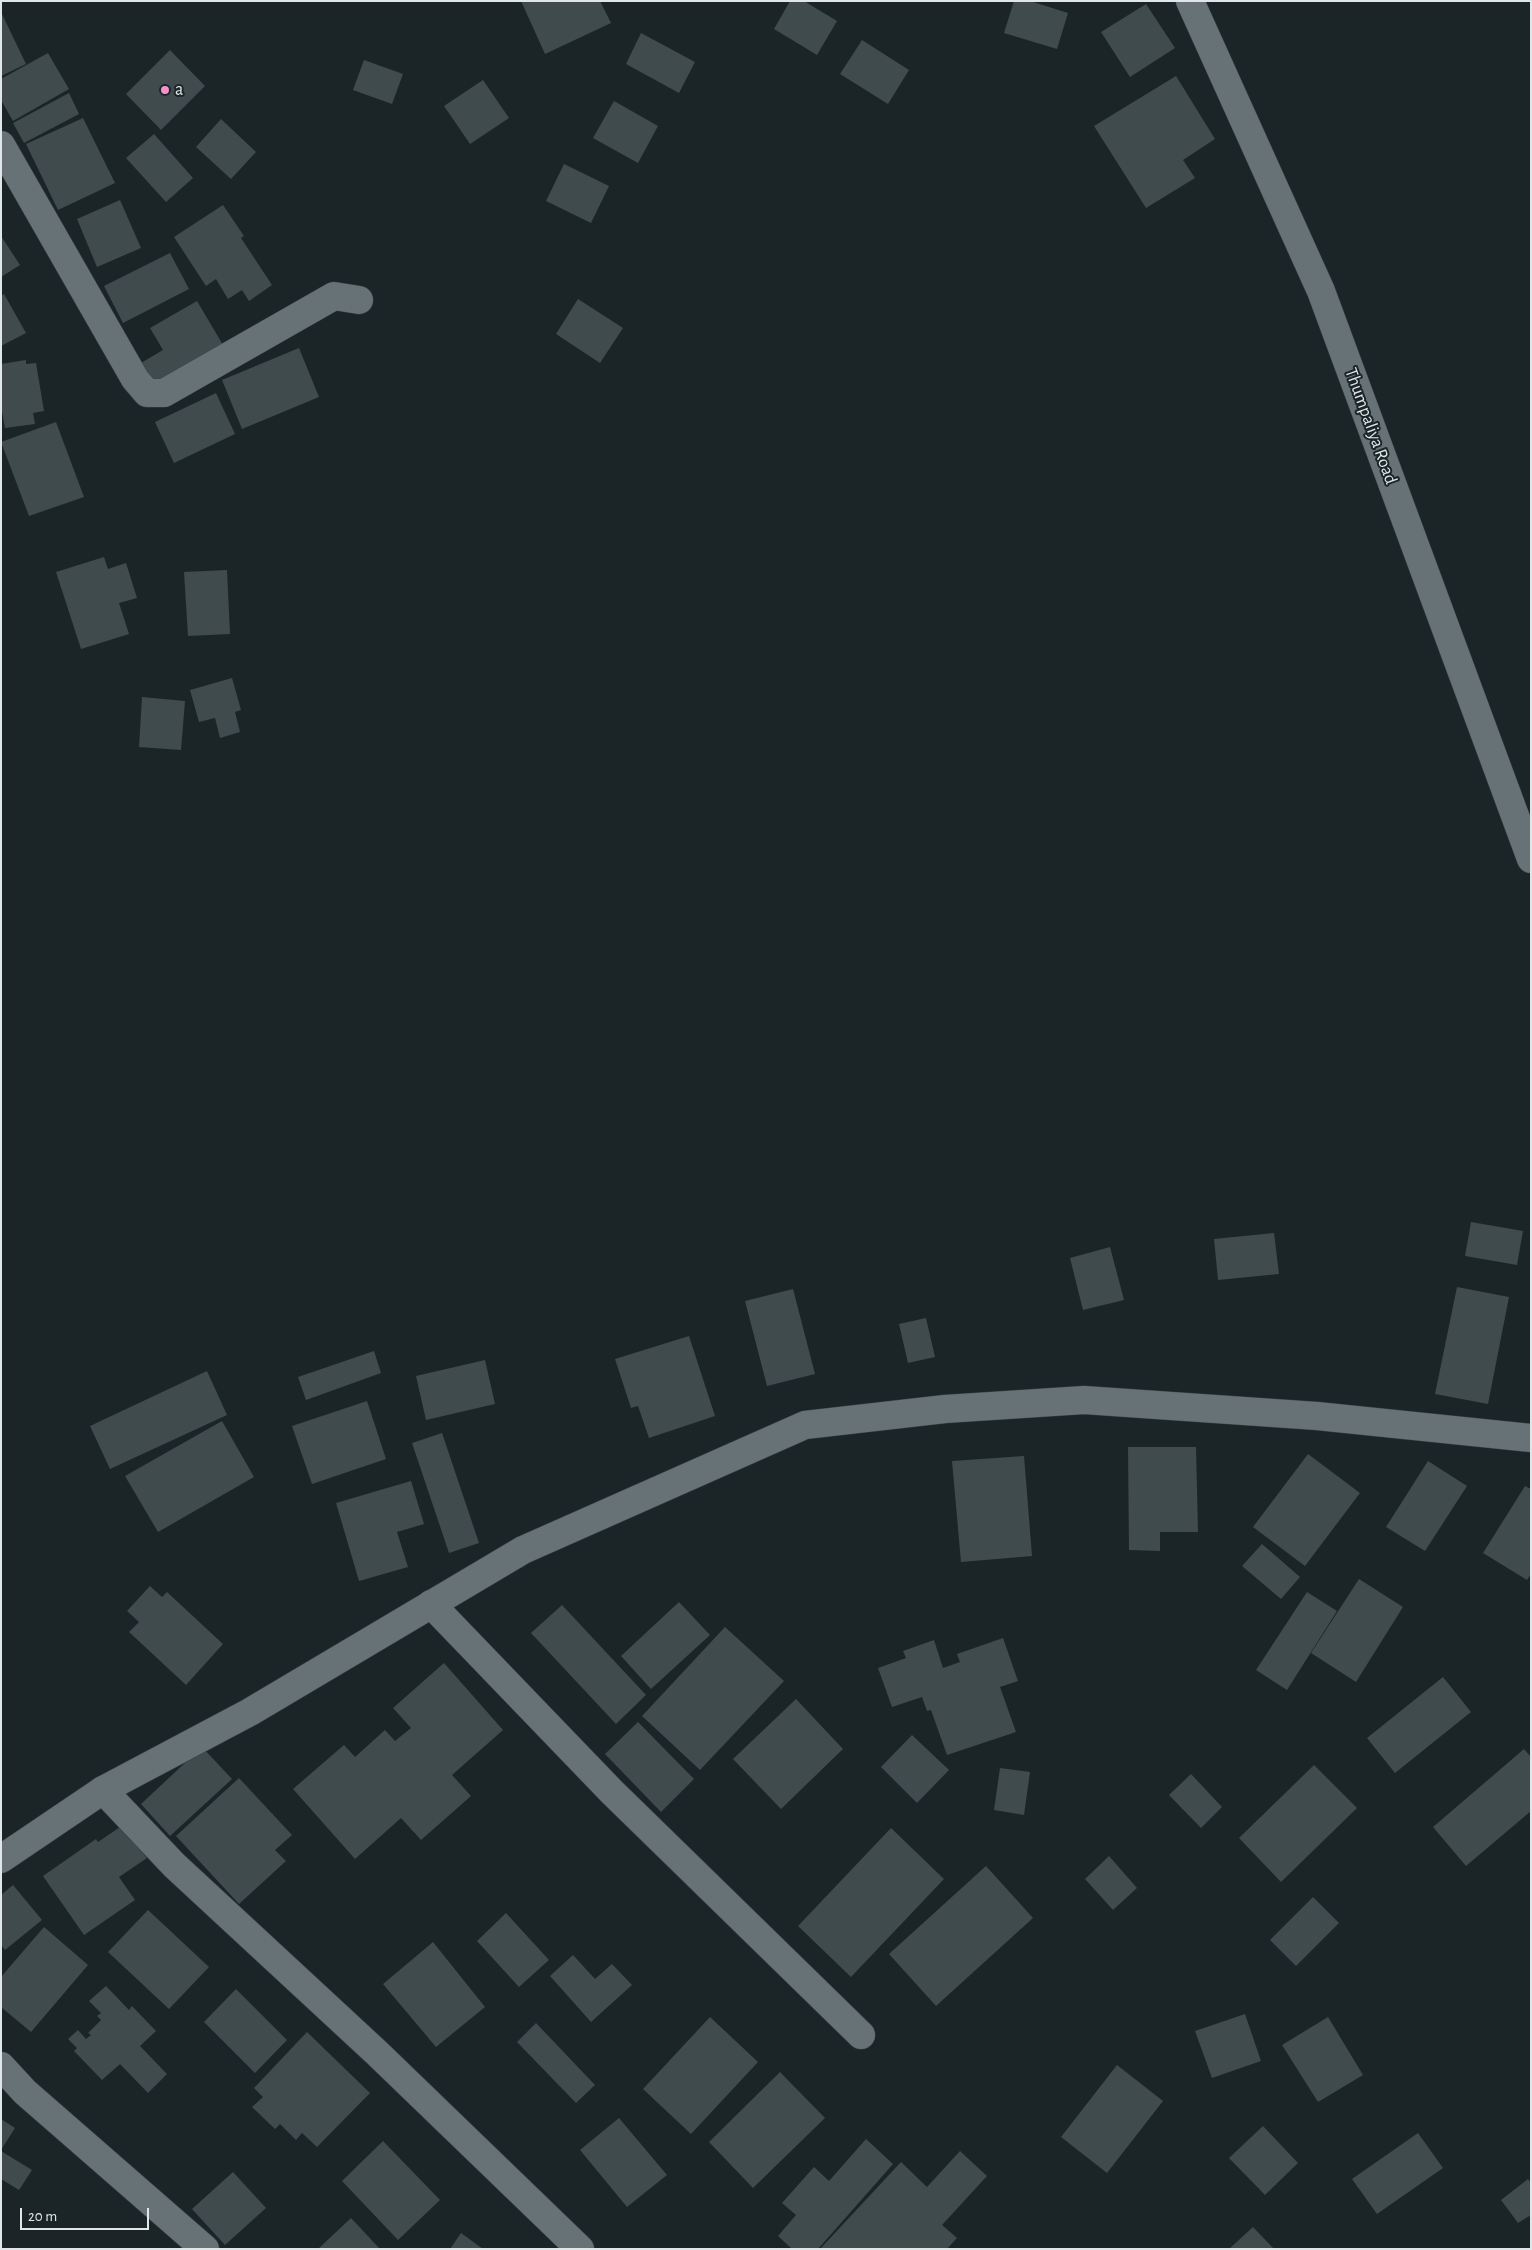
<!DOCTYPE html>
<style>
body{margin:0}
#map{position:relative;width:1532px;height:2250px;overflow:hidden;background:#1b2528;font-family:"Alegreya Sans",sans-serif}
canvas{display:block}
.frame{position:absolute;inset:0;border:2px solid #e1e7e9;pointer-events:none}
.scale{position:absolute;left:20px;top:2208px;width:129px;height:22px;box-sizing:border-box;border:2px solid #e1e7e9;border-top:0;padding-left:6px;font-size:15px;line-height:18px;white-space:nowrap;color:#e1e7e9;-webkit-text-stroke:4px #1b2528;paint-order:stroke}
</style>
<div id="map">
<canvas width="1532" height="2250"></canvas>
<div class="frame"></div>
<div class="scale">20 m</div>
</div>
<script>
const ctx = document.querySelector('canvas').getContext('2d');
ctx.lineJoin = 'round';
function fillPath(path, color) { ctx.fillStyle = color; ctx.fill(path, 'evenodd'); }
const toPath = rows => new Path2D(rows.map(r => 'M' + r).join(''));
function stroke(path, color, width, dash) { ctx.strokeStyle = color; ctx.lineWidth = width; ctx.lineCap = dash ? 'butt' : 'round'; ctx.setLineDash(dash || []); ctx.stroke(path); }
function write(font, color, halo, rows, align = 'center') {
  ctx.font = font + ' "Alegreya Sans",sans-serif'; ctx.lineWidth = 4; ctx.setLineDash([]); ctx.textBaseline = 'middle'; ctx.strokeStyle = halo; ctx.fillStyle = color; for (const [text, x, y, turn = 0] of rows) {
    ctx.save(); ctx.translate(x, y); ctx.rotate((+turn || 0) * Math.PI / 180); ctx.textAlign = isNaN(turn) ? turn : align; if (halo) ctx.strokeText(text, 0, 0); ctx.fillText(text, 0, 0); ctx.restore();
  }
}
fillPath(toPath([
 [521,1,600,1,611,23,545,54],
 [790,1,804,1,837,21,817,55,774,29],
 [1014,1,1030,1,1068,13,1057,49,1004,33],
 [1146,4,1175,48,1130,77,1101,32],
 [1,12,26,64,1,76],
 [641,33,695,62,679,93,626,64],
 [862,40,909,70,888,104,840,74],
 [170,50,205,86,161,130,126,94],
 [48,53,69,89,13,121,1,100,1,79],
 [364,60,403,74,392,104,353,90],
 [1176,76,1215,139,1183,160,1195,178,1146,208,1094,126],
 [483,80,509,118,470,144,444,106],
 [69,93,79,114,24,143,13,123],
 [614,101,658,126,638,163,593,138],
 [83,118,115,183,58,210,26,144],
 [221,119,256,152,231,179,196,147],
 [154,134,193,178,166,202,126,158],
 [564,164,609,186,591,223,546,201],
 [120,200,141,248,97,267,77,219],
 [223,205,244,236,241,238,272,285,249,301,242,290,228,299,216,279,206,286,174,237],
 [1,236,20,265,1,277],
 [170,253,189,289,123,323,104,286],
 [4,294,26,333,1,346,1,296],
 [578,299,623,328,600,363,556,334],
 [197,301,223,345,155,387,141,363,163,350,150,328],
 [299,348,319,397,242,429,222,380],
 [26,360,26,364,36,363,44,411,33,413,35,424,5,428,1,406,1,364],
 [216,393,235,434,174,463,155,422],
 [56,422,84,497,29,516,1,442],
 [104,557,108,569,126,563,137,598,119,603,129,634,81,649,56,572],
 [227,570,230,634,188,636,184,572],
 [232,678,241,710,235,712,240,732,220,738,215,718,199,722,190,690],
 [142,697,185,701,181,750,139,747],
 [1471,1222,1523,1231,1517,1265,1465,1256],
 [1274,1233,1279,1274,1218,1280,1214,1239],
 [1110,1247,1124,1300,1083,1310,1070,1258],
 [1457,1287,1509,1297,1488,1404,1435,1394],
 [793,1289,815,1374,767,1386,745,1301],
 [926,1318,935,1357,908,1363,899,1324],
 [689,1336,715,1416,649,1438,638,1406,631,1408,615,1359],
 [374,1351,381,1373,306,1400,298,1377],
 [485,1360,495,1404,426,1420,416,1376],
 [207,1371,227,1415,110,1469,90,1426],
 [367,1401,386,1459,312,1484,292,1426],
 [222,1421,254,1477,158,1532,125,1476],
 [442,1433,479,1543,449,1553,412,1443],
 [1128,1447,1196,1447,1198,1532,1160,1532,1160,1551,1129,1550],
 [1308,1454,1360,1493,1305,1566,1253,1527],
 [1024,1456,1032,1556,961,1562,952,1461],
 [1428,1461,1467,1486,1425,1551,1386,1527],
 [411,1481,424,1524,397,1532,408,1567,359,1581,336,1503],
 [1525,1486,1531,1489,1531,1574,1527,1580,1483,1553],
 [1262,1544,1300,1577,1281,1599,1242,1566],
 [1359,1579,1403,1607,1356,1682,1311,1653],
 [150,1586,162,1597,167,1592,223,1644,186,1685,129,1632,139,1622,127,1611],
 [1307,1592,1337,1611,1287,1690,1256,1670],
 [679,1602,710,1635,651,1689,621,1656],
 [562,1605,646,1695,616,1724,531,1633],
 [725,1627,784,1681,700,1770,642,1716],
 [1003,1638,1018,1681,1000,1687,1016,1732,947,1755,931,1710,927,1711,922,1697,892,1707,878,1668,906,1658,903,1651,934,1640,943,1668,960,1662,957,1654],
 [444,1663,503,1730,452,1775,471,1796,421,1840,401,1818,355,1859,293,1789,344,1745,355,1757,385,1730,395,1741,411,1728,393,1708],
 [1443,1677,1471,1712,1395,1773,1367,1738],
 [796,1699,843,1749,781,1809,733,1759],
 [638,1722,694,1779,661,1812,605,1754],
 [912,1735,949,1770,917,1803,881,1767],
 [202,1747,232,1779,170,1836,141,1804],
 [1524,1749,1531,1757,1531,1811,1466,1866,1433,1827],
 [1314,1765,1357,1808,1281,1882,1239,1838],
 [1000,1768,1030,1772,1024,1815,994,1810],
 [1191,1774,1222,1807,1201,1828,1169,1795],
 [239,1778,292,1835,275,1850,286,1861,239,1904,176,1836],
 [123,1825,147,1858,119,1877,135,1900,84,1935,43,1876,96,1839,98,1842],
 [891,1828,944,1879,851,1977,798,1926],
 [1109,1856,1137,1888,1113,1910,1085,1879],
 [986,1866,1033,1918,936,2006,889,1954],
 [13,1885,42,1920,5,1950,1,1945,1,1895],
 [1313,1897,1339,1923,1296,1966,1270,1940],
 [148,1910,209,1967,169,2009,108,1952],
 [506,1913,549,1960,519,1987,477,1941],
 [44,1927,88,1965,31,2032,1,2007,1,1977],
 [433,1942,485,2007,436,2047,383,1984],
 [573,1955,595,1979,612,1964,632,1985,591,2022,550,1976],
 [106,1986,129,2010,132,2006,156,2031,140,2046,167,2074,148,2093,120,2064,102,2080,74,2051,77,2048,68,2039,78,2030,86,2039,91,2035,88,2033,101,2020,97,2016,101,2013,89,2001],
 [236,1989,287,2040,255,2073,204,2022],
 [1245,2014,1261,2061,1212,2078,1195,2031],
 [710,2017,758,2062,691,2134,643,2089],
 [1328,2017,1363,2075,1318,2102,1282,2045],
 [536,2023,595,2085,576,2103,517,2042],
 [307,2032,370,2093,317,2147,302,2133,296,2140,280,2124,275,2129,252,2107,263,2097,254,2088],
 [1117,2065,1163,2101,1107,2173,1061,2137],
 [780,2072,825,2118,753,2188,709,2142],
 [619,2118,667,2175,627,2207,580,2150],
 [1,2119,15,2128,1,2150],
 [1263,2126,1298,2163,1265,2195,1229,2158],
 [1418,2133,1443,2168,1377,2214,1352,2179],
 [866,2139,893,2164,818,2249,792,2249,778,2236,796,2215,782,2203,814,2167,829,2181],
 [383,2141,440,2200,398,2240,342,2181],
 [1,2151,32,2170,19,2190,1,2179],
 [960,2151,987,2176,942,2225,957,2238,947,2249,820,2249,901,2162,927,2187],
 [233,2172,266,2208,225,2245,192,2209],
 [1528,2179,1531,2183,1531,2215,1518,2223,1501,2200],
 [351,2218,380,2249,318,2249],
 [1253,2227,1274,2249,1229,2249],
 [461,2233,483,2249,450,2249]
]), '#404b4e');
const minor = toPath([
 [1,145,135,379,147,393,164,393,334,296,359,300],
 [431,1604,611,1791,861,2035],
 [103,1790,174,1865,377,2053,580,2249],
 [1,2066,25,2092,205,2249]
]);
const tertiary = toPath([
 [1190,1,1321,291,1531,859],
 [1,1859,103,1790,250,1712,523,1550,805,1425,945,1409,1084,1400,1317,1416,1531,1438]
]);
stroke(minor, '#3b4244', 29);
stroke(tertiary, '#3b4244', 29);
stroke(minor, '#667275', 28);
stroke(tertiary, '#667275', 28);
for (const [x, y, r, color] of [
 [165,90,5,"#f890cc"]
]) { const dot = new Path2D(); dot.arc(x, y, r, 0, 2 * Math.PI); ctx.fillStyle = color; ctx.fill(dot); stroke(dot, '#1b2528', 2); }
write('18px', '#e1e7e9', '#1b2528', [
 ["a",175,90]
], 'left');
write('18px', '#e1e7e9', '#1b2528', [
 ["Thumpaliya Road",1371,426,70]
]);
</script>
